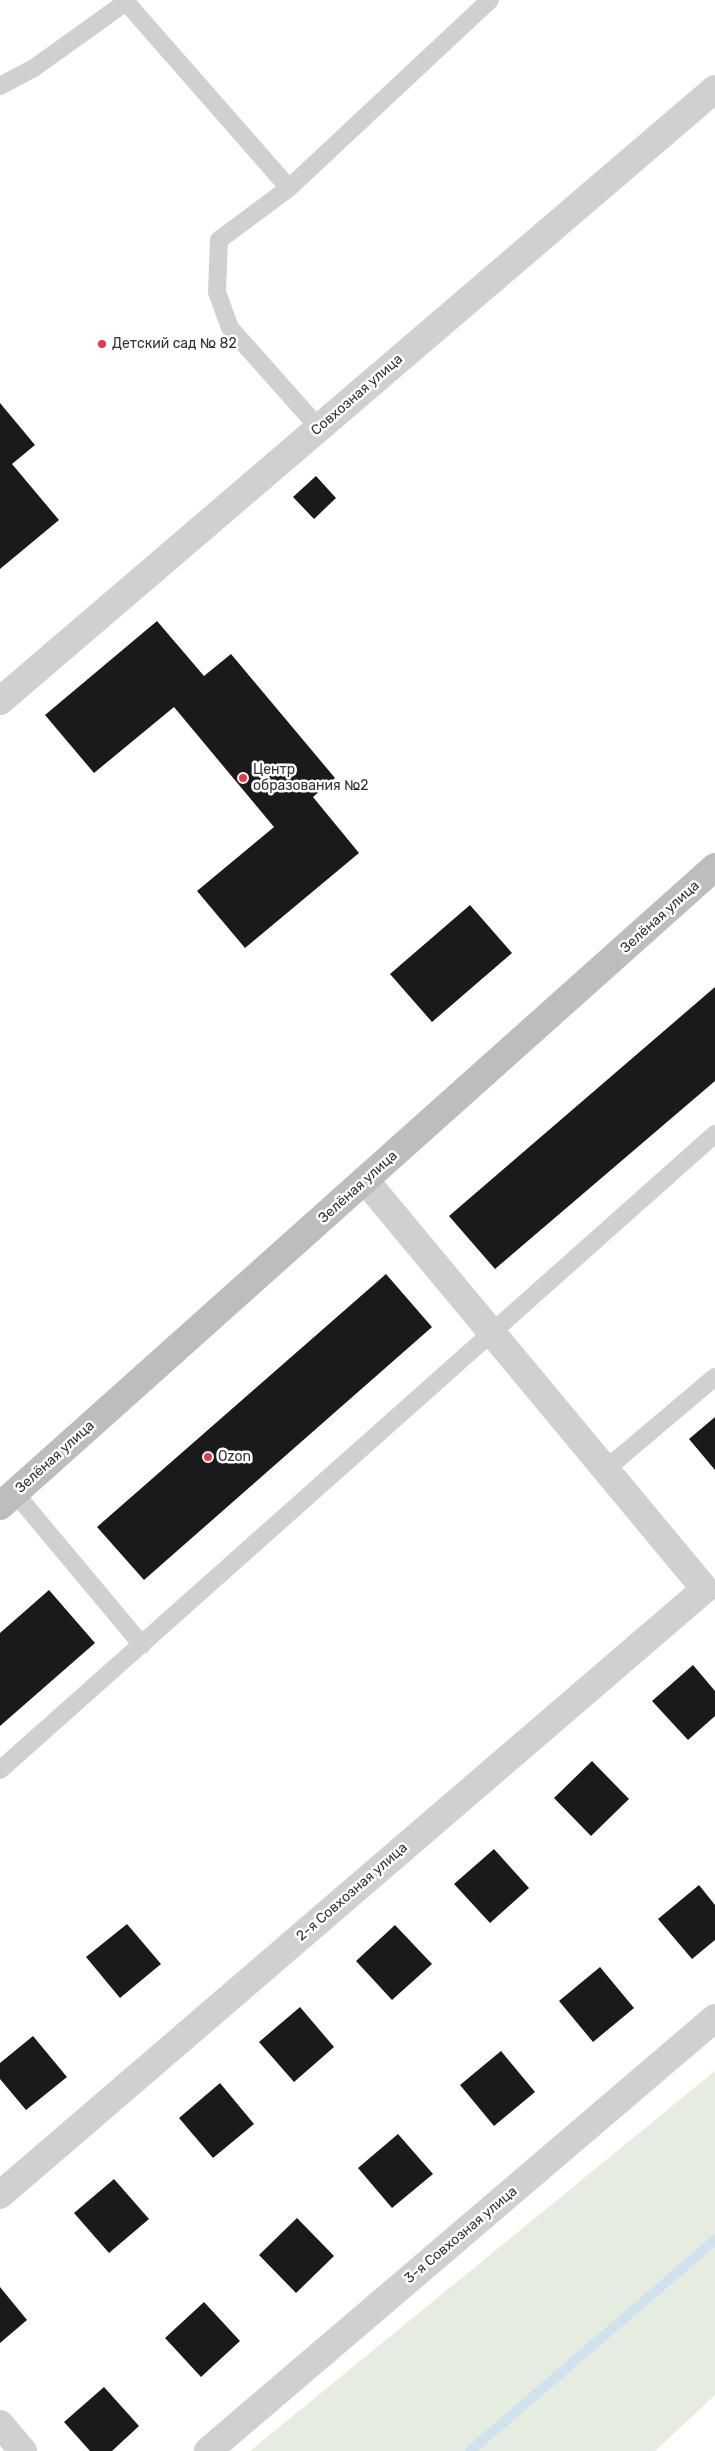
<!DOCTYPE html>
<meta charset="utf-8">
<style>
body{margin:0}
canvas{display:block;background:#fff}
</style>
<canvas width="715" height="2451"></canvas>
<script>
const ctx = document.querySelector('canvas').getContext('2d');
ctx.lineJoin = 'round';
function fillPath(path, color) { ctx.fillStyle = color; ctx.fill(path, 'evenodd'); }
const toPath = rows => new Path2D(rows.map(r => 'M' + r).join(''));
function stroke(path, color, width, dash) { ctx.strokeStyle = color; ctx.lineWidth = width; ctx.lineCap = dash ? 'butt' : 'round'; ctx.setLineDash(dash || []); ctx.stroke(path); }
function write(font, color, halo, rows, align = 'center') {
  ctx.font = font + ' Rubik,sans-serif'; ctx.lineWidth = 5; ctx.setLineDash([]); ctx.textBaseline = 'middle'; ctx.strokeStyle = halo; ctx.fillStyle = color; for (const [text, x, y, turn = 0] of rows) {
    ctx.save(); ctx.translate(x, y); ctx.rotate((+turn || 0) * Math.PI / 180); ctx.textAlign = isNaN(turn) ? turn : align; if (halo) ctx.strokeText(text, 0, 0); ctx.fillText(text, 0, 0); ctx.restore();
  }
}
fillPath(toPath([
 [715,2071,715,2395,655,2451,250,2451]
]), '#e6ecdf');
stroke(toPath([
 [470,2451,715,2240]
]), '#cfe2ee', 10);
fillPath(toPath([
 [0,403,35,445,12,464,59,520,0,569],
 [316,476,336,498,314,519,293,497],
 [157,621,204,676,231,654,335,778,313,797,359,853,245,948,197,891,274,827,174,707,94,773,45,715],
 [470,905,512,953,432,1022,390,974],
 [715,987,715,1081,495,1269,449,1216],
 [386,1274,432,1327,144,1580,97,1527],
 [715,1417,715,1470,689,1439],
 [49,1590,95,1643,0,1726,0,1633],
 [693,1665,715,1691,715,1716,688,1740,652,1701],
 [592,1761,629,1799,591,1836,554,1798],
 [494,1849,529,1888,490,1923,454,1884],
 [699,1885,715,1905,715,1940,692,1959,658,1919],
 [127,1924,161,1964,120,1998,86,1957],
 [395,1925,432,1964,392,2000,356,1961],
 [600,1967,634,2008,593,2042,559,2001],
 [300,2007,334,2047,294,2082,259,2042],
 [33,2036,67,2077,26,2110,0,2079,0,2063],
 [501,2051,535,2092,494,2126,460,2085],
 [220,2083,254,2124,213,2158,179,2118],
 [398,2134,433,2174,392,2208,358,2168],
 [114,2179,149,2219,109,2253,74,2213],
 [297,2218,334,2256,296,2293,259,2255],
 [0,2287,27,2320,0,2343],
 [204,2302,240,2341,201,2377,165,2338],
 [104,2387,139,2426,112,2451,90,2451,64,2422]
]), '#1a1a1a');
stroke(toPath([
 [127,0,126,2,289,188],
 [0,86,34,68,126,2],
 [319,428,230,328,217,292,219,240,289,188,490,0],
 [606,1469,715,1377],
 [15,1493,142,1645],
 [0,1770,715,1134]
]), '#d0d0d0', 18);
stroke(toPath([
 [0,701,715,89],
 [0,2195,705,1589,365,1180],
 [0,2424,23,2451],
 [208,2451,715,2018]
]), '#d0d0d0', 28);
stroke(toPath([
 [0,1506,715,867]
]), '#bdbdbd', 28);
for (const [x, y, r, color] of [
 [102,344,5,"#e63946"],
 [243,778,5,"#e63946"],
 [208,1457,5,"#e63946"]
]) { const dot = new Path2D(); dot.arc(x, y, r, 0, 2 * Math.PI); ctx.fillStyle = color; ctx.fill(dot); stroke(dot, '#fff', 2); }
write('14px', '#333', '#fff', [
 ["Детский сад № 82",112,344],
 ["Центр",253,770],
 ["образования №2",253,786],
 ["Ozon",218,1457]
], 'left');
write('14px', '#333', '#fff', [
 ["Совхозная улица",357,395,-41],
 ["Зелёная улица",660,917,-42],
 ["Зелёная улица",358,1187,-42],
 ["Зелёная улица",55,1457,-42],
 ["2-я Совхозная улица",352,1892,-41],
 ["3-я Совхозная улица",461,2235,-40]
]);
</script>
